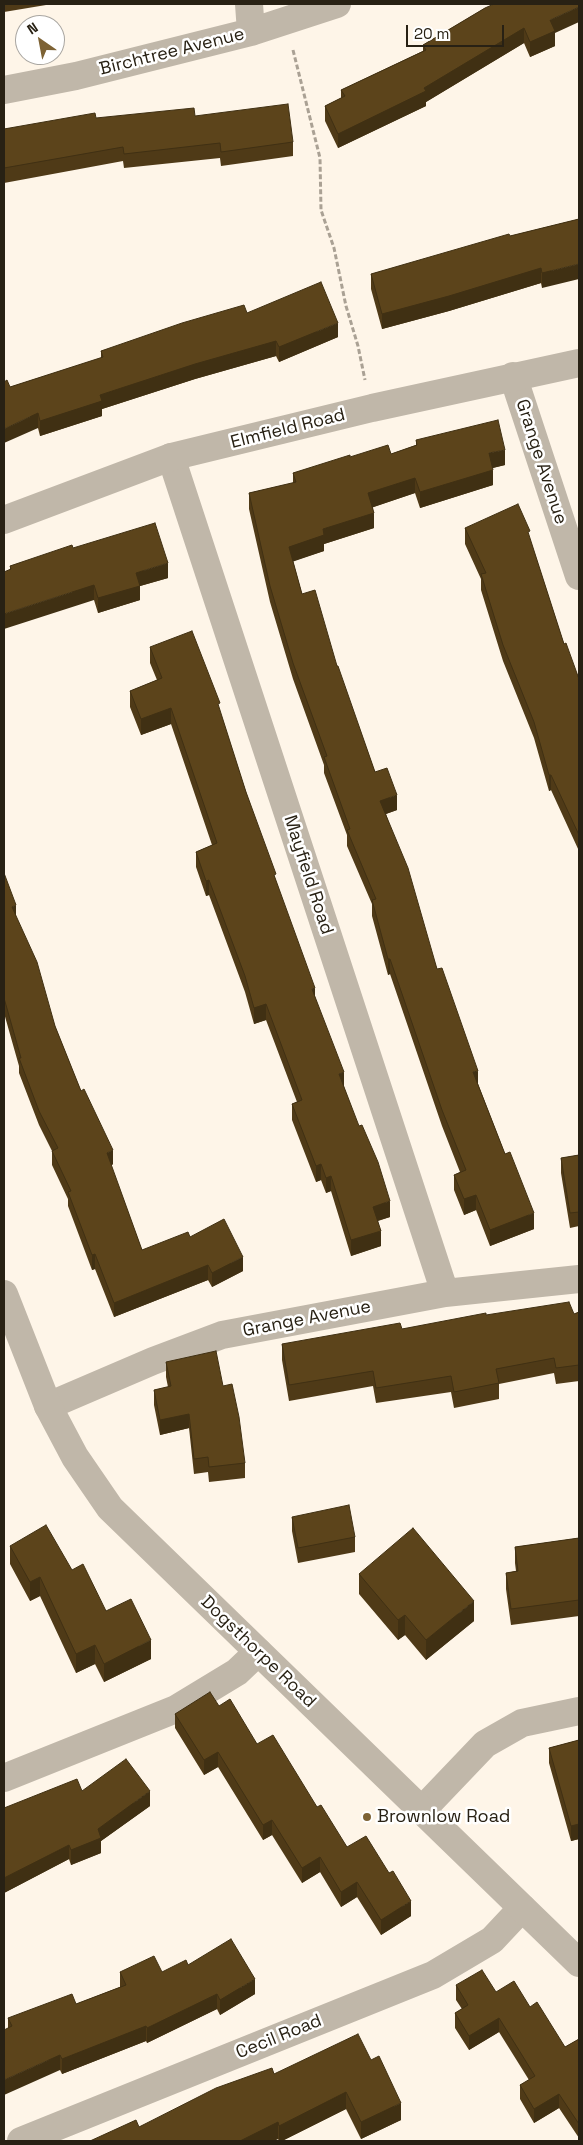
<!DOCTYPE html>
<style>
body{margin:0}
#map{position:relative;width:583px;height:2145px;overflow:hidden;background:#fef5e8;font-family:"Space Grotesk",sans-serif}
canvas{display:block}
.frame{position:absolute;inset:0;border:5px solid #282114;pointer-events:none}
.north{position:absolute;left:15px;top:15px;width:50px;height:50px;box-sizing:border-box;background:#fff;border:1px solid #a9a6a1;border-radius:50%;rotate:327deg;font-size:14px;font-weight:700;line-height:20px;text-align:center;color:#282114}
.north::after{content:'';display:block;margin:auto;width:18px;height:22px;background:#7d6234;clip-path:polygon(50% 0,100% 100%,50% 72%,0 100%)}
.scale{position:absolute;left:406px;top:25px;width:98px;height:22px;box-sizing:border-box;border:2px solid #282114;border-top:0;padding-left:6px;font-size:15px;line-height:18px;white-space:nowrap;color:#282114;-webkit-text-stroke:4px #fff;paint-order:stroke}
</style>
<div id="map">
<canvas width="583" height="2145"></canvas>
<div class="frame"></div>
<div class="north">N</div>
<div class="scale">20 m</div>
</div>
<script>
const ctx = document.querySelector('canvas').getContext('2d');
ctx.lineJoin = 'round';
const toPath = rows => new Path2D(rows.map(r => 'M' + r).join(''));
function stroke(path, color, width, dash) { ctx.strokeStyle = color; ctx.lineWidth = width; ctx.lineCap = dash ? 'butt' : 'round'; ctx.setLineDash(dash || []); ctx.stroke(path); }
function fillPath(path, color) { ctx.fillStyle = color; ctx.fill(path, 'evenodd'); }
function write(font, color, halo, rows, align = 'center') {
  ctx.font = font + ' "Space Grotesk",sans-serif'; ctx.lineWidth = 5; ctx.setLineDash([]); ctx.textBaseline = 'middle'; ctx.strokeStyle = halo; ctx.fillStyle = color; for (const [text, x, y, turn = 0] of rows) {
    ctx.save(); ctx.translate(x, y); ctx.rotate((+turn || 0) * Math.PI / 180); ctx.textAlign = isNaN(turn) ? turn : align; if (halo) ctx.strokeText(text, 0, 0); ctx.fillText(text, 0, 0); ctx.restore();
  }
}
stroke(toPath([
 [293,50,320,158,321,210,334,248,346,306,358,346,365,380]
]), '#aaa194', 3, [5, 2.5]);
stroke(toPath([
 [249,4,251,32],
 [4,90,76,76,251,32,337,4],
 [513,376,579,576],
 [171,457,445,1293],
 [48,1406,153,1361,222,1335,445,1293,579,1279],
 [4,1778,176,1709,237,1672,258,1652],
 [422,1810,485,1744,522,1723,579,1711],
 [21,2141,433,1975,492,1940,522,1908]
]), '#c0b7a9', 28);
stroke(toPath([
 [4,520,171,457,372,408,579,363],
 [4,1294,48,1406,75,1457,110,1508,579,1963]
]), '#c0b7a9', 28);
fillPath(toPath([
 [4,4,46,4,46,5,4,12],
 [485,8,555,33,555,46,530,57,524,43,426,102,426,106,338,148,325,121,325,106,341,98,341,90,423,51,423,45],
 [195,116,293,142,293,156,221,166,220,158,124,168,123,161,4,183,4,129,96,118],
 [579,219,542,288,541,283,449,311,382,329,371,289,371,274,510,236],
 [247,313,338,337,279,362,276,356,195,379,102,409,102,416,40,436,38,428,10,387,101,358,101,351],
 [416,440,505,465,492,468,493,485,420,508,415,493,373,507,374,528,324,544,324,551,293,561,302,594,337,666,375,772,397,810,386,814,437,969,478,1084,534,1229,490,1246,476,1210,464,1215,454,1190,454,1175,460,1172,442,1126,390,974,388,975,372,916,372,904,347,846,347,835,324,773,324,765,293,679,270,602,249,509,249,493,293,483,293,473,350,457,391,454,416,445],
 [465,528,530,539,564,644,579,679,579,851,551,790,549,791,534,738,503,661,481,590,481,579,465,544],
 [73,548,168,578,140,586,140,600,98,613,94,600,10,570,10,566],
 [150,647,220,712,246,792,315,997,344,1087,390,1217,378,1221,381,1246,351,1256,331,1191,326,1193,321,1180,316,1182,292,1120,292,1104,297,1102,266,1020,254,1024,245,992,209,895,206,896,196,867,196,852,212,845,171,724,141,735,130,707,130,691,157,680,150,663],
 [4,873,16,917,55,1026,81,1091,113,1164,111,1166,142,1250,190,1237,243,1271,212,1287,208,1280,114,1317,95,1269,92,1270,68,1206,68,1199,52,1165,52,1151,39,1125,19,1073,19,1066,4,1013],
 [579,1155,579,1226,570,1228,561,1173,561,1158],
 [579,1312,579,1381,556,1384,554,1373,499,1384,499,1399,454,1408,451,1392,376,1403,373,1386,289,1401,282,1360,282,1344,402,1329,486,1315,574,1314],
 [166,1362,245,1463,245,1478,209,1482,208,1472,194,1474,189,1428,160,1435,154,1405,154,1390,168,1387,166,1377],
 [292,1517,355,1537,355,1552,298,1563,292,1531],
 [579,1538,579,1616,511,1625,506,1589,506,1573,516,1571,515,1563,515,1547],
 [10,1546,72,1570,106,1611,151,1659,104,1682,95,1664,76,1673,40,1596,30,1601,10,1564],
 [359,1574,474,1621,426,1660,405,1635,398,1640,359,1594],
 [219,1706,257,1744,317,1807,347,1847,411,1916,381,1935,357,1897,341,1907,320,1872,302,1883,272,1835,263,1840,218,1767,204,1775,175,1728,175,1714],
 [579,1740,579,1839,571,1841,549,1763,549,1748],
 [82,1791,150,1806,101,1841,101,1853,71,1865,69,1859,4,1893,4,1808],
 [188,1965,255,1994,220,2015,217,2009,147,2043,146,2041,62,2074,60,2070,8,2028,8,2018,76,2004,120,1987,120,1972,162,1972],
 [456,1985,496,1992,530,2007,565,2047,579,2039,579,2138,559,2108,534,2123,520,2099,520,2085,529,2080,499,2032,469,2050,455,2028,455,2013,462,2009,456,2000],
 [371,2060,401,2120,361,2139,346,2109,282,2141,279,2141,278,2139,273,2141,90,2141,139,2127,274,2074]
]), '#4f3a17');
fillPath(toPath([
 [579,7,579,22,555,33,555,46,530,57,530,42,550,20],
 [524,28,524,43,426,102,426,106,338,148,338,134,424,88],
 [579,264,579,279,542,288,542,273],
 [541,268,541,283,449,311,382,329,382,314],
 [338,323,338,337,279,362,279,347],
 [276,341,276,356,195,379,102,409,102,416,40,436,40,421,100,395,195,364],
 [38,413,38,428,4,443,4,429],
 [505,450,505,465,489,469,489,453],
 [493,470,493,485,420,508,420,492],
 [415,478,415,493,368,509,368,493],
 [374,513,374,528,324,544,324,551,289,563,289,547,323,529],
 [168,563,168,578,140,586,140,600,98,613,98,598,136,573],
 [94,585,94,600,4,629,4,614],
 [171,708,171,724,141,735,141,719],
 [549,775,551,775,551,790,549,791],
 [397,795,397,810,380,816,380,801],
 [209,880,209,895,206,896,206,881],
 [16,905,16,920,12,907],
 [388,959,390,959,390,974,388,975],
 [315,988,315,1003,312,989],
 [266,1004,266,1020,254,1024,254,1008],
 [478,1071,478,1086,473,1072],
 [344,1072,344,1088,339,1074],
 [113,1150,113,1164,107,1168,107,1153],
 [321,1164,321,1180,316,1182,316,1166],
 [331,1176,331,1191,326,1193,326,1178],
 [476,1195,476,1210,464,1215,464,1199],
 [390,1201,390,1217,373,1222,373,1207],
 [534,1213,534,1229,490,1246,490,1230],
 [381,1231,381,1246,351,1256,351,1240],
 [95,1254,95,1269,92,1270,92,1255],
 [243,1257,243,1271,212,1287,212,1273],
 [208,1265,208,1280,114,1317,114,1303],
 [189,1414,189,1428,160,1435,160,1420],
 [40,1577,40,1596,30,1601,30,1582],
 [474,1601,474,1621,426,1660,426,1640],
 [405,1615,405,1635,398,1640,398,1620],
 [151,1640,151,1659,104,1682,104,1664],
 [95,1645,95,1664,76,1673,76,1654],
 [218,1752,218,1767,204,1775,204,1760],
 [150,1791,150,1806,101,1841,101,1853,71,1865,71,1850,98,1829],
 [272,1820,272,1835,263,1840,263,1825],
 [579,1824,579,1839,571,1841,571,1826],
 [69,1845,69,1859,4,1893,4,1878],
 [320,1857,320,1872,302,1883,302,1868],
 [357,1882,357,1897,341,1907,341,1892],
 [411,1901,411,1916,381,1935,381,1920],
 [255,1979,255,1994,220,2015,220,2000],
 [217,1994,217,2009,147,2043,147,2028],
 [499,2018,499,2032,469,2050,469,2036],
 [146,2026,146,2041,62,2074,62,2059],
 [60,2055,60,2070,4,2095,4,2080],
 [346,2092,346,2109,282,2141,279,2141,279,2126],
 [559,2094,559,2108,534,2123,534,2109],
 [401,2103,401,2120,361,2139,361,2122],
 [278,2122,278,2139,273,2141,240,2141]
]), '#403013');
const building = toPath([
 [494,4,579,4,579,7,550,20,555,31,530,42,524,28,424,88,426,91,338,134,325,106,345,96,341,90,426,50,423,45,485,8,494,4],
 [288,104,293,142,221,152,220,143,124,154,123,147,4,168,4,129,95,113,96,118,194,108,195,116,288,104],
 [579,219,579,264,542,273,541,268,449,296,382,314,371,274,509,234,510,236,579,219],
 [321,282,338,323,279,347,276,341,195,364,100,395,102,401,40,421,38,413,4,429,4,382,7,380,10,387,103,357,101,351,182,323,244,305,247,313,321,282],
 [498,420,505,450,489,453,493,470,420,492,415,478,368,493,374,513,323,529,324,535,289,547,302,594,315,590,337,666,338,666,375,772,387,768,397,795,380,801,408,868,437,969,442,968,478,1071,473,1072,505,1154,510,1152,534,1213,490,1230,476,1195,464,1199,454,1175,466,1170,442,1110,390,959,388,959,372,900,376,899,347,830,350,829,324,757,327,756,293,663,270,586,249,493,296,482,293,473,350,455,350,457,388,445,391,454,417,445,416,440,498,420],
 [518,504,530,531,528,532,564,644,566,643,579,679,579,835,551,775,549,775,534,722,503,645,481,574,486,573,465,528,518,504],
 [155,523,168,563,136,573,140,586,98,598,94,585,4,614,4,572,11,569,10,566,72,545,73,548,155,523],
 [192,631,220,703,218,704,246,792,276,874,274,875,315,988,312,989,344,1072,339,1074,359,1126,362,1125,378,1162,390,1201,373,1207,381,1231,351,1240,331,1176,326,1178,321,1164,316,1166,292,1104,302,1100,266,1004,254,1008,245,976,209,880,206,881,196,852,217,843,171,708,141,719,130,691,162,678,150,647,192,631],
 [4,873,16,905,12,907,37,962,55,1026,81,1091,84,1089,113,1150,107,1153,142,1250,188,1232,190,1237,224,1219,243,1257,212,1273,208,1265,114,1303,95,1254,92,1255,68,1192,71,1191,52,1151,58,1148,39,1111,19,1058,21,1058,4,998,4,873],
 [579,1155,579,1212,570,1213,561,1158,579,1155],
 [569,1302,574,1314,579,1312,579,1365,556,1368,554,1358,496,1369,499,1383,454,1392,451,1376,376,1388,373,1371,289,1385,282,1344,400,1323,402,1329,486,1313,486,1315,569,1302],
 [216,1351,223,1386,232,1384,239,1417,245,1463,209,1467,208,1457,194,1459,189,1414,160,1420,154,1390,171,1386,166,1362,216,1351],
 [349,1505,355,1537,298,1548,292,1517,349,1505],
 [46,1525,72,1570,83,1564,106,1611,131,1599,151,1640,104,1664,95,1645,76,1654,40,1577,30,1582,10,1546,46,1525],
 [413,1528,474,1601,426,1640,405,1615,398,1620,359,1574,413,1528],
 [579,1538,579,1600,511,1609,506,1573,518,1571,515,1547,579,1538],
 [210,1692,219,1706,230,1699,257,1744,273,1735,317,1807,321,1805,347,1847,366,1836,389,1873,393,1871,411,1901,381,1920,357,1882,341,1892,320,1857,302,1868,272,1820,263,1825,218,1752,204,1760,175,1714,210,1692],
 [579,1740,579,1824,571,1826,549,1748,579,1740],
 [126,1759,150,1791,98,1829,101,1838,71,1850,69,1845,4,1878,4,1808,77,1779,82,1791,126,1759],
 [231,1939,255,1979,220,2000,217,1994,147,2028,146,2026,62,2059,60,2055,4,2080,4,2030,12,2026,8,2018,72,1994,76,2004,126,1985,120,1972,154,1956,162,1972,186,1960,188,1965,231,1939],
 [482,1970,496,1992,514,1981,530,2007,537,2002,565,2047,579,2039,579,2124,559,2094,534,2109,520,2085,535,2076,499,2018,469,2036,455,2013,468,2005,456,1985,482,1970],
 [358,2034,371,2060,379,2056,401,2103,361,2122,346,2092,279,2126,278,2122,240,2141,90,2141,136,2120,139,2127,216,2088,272,2068,274,2074,358,2034]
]);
fillPath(building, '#5c441b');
stroke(building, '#403013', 1);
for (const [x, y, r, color] of [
 [367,1817,5,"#7d6234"]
]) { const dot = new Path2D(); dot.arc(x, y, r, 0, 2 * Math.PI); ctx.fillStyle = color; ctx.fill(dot); stroke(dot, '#fff', 2); }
write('18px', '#282114', '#fff', [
 ["Birchtree Avenue",172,52,-14],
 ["Elmfield Road",288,429,-14],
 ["Grange Avenue",541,462,72],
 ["Mayfield Road",308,875,72],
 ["Grange Avenue",307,1319,-11],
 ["Dogsthorpe Road",258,1652,44],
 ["Cecil Road",279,2037,-22]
]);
write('18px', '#282114', '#fff', [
 ["Brownlow Road",377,1817]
], 'left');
</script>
